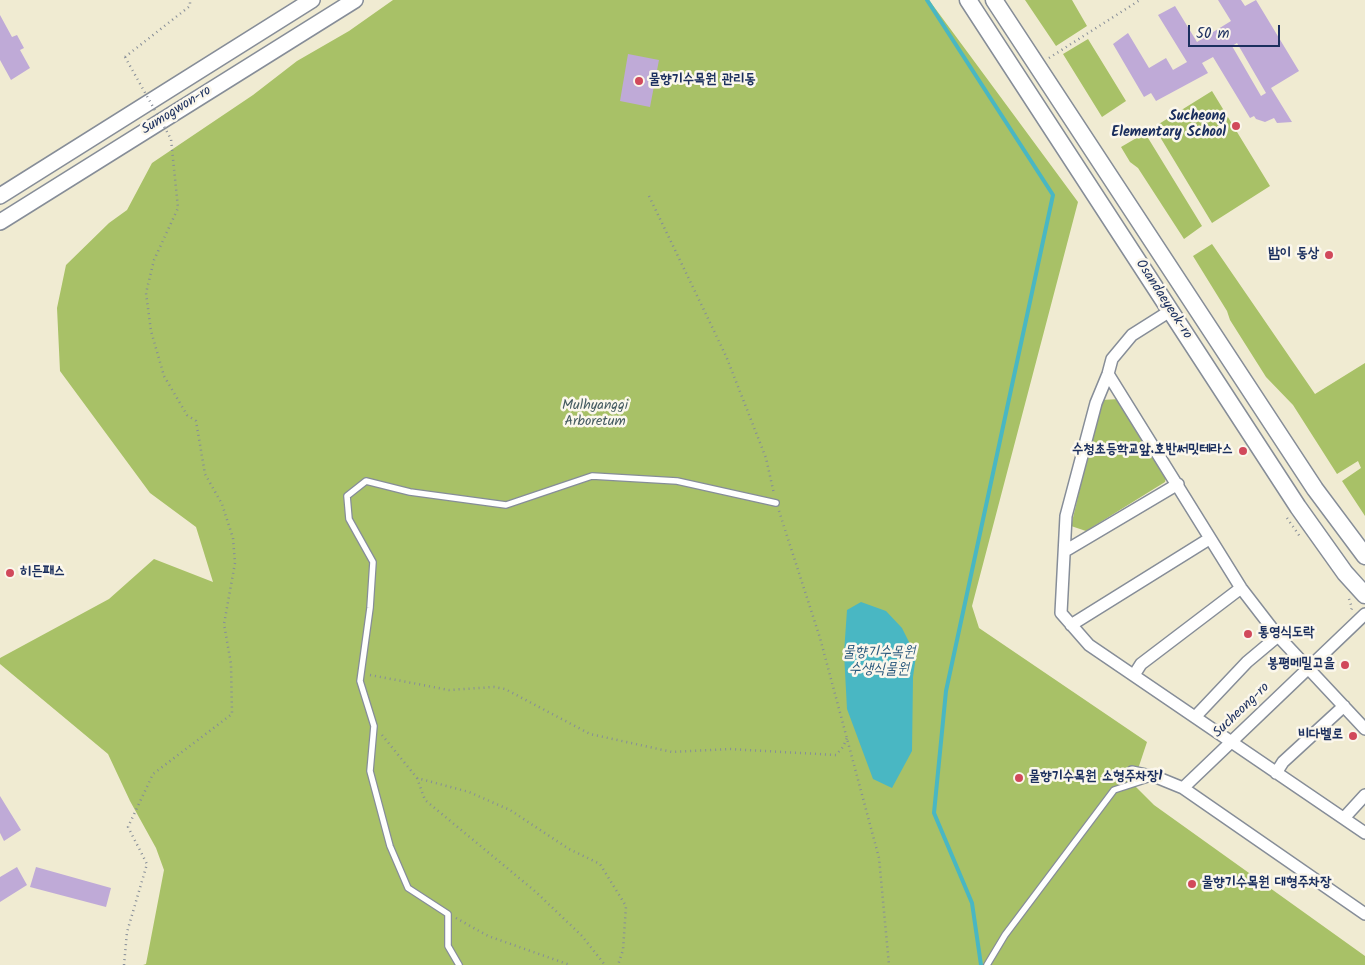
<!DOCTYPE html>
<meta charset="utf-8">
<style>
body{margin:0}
#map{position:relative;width:1365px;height:965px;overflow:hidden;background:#f0ebd2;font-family:Kalam,sans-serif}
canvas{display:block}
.scale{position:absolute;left:1188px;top:25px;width:92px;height:22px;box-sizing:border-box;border:2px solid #1b2f5e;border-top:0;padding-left:6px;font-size:15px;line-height:18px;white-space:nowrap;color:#1b2f5e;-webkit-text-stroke:4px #fbf7ec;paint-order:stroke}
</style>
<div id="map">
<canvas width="1365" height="965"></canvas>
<div class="scale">50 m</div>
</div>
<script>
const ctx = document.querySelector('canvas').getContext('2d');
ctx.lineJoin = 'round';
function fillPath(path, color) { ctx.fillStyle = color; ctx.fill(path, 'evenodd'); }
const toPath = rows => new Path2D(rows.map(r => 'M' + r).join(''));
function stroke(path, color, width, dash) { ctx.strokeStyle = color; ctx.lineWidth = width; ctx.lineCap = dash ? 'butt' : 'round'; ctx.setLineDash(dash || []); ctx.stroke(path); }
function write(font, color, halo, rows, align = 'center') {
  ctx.font = font + ' Kalam,"Poor Story",sans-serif'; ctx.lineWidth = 5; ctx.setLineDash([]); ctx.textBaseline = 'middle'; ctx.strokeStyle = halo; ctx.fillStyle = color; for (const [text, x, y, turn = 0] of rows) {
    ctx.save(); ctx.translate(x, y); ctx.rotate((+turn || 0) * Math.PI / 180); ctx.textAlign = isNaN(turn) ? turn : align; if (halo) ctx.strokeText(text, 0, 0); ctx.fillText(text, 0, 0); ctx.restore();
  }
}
fillPath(toPath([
 [393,0,929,0,1078,202,972,606,979,628,1147,742,1133,784,1154,805,1365,956,1365,965,143,965,146,964,164,870,156,848,130,801,108,754,0,664,0,658,109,599,154,559,213,582,196,527,150,493,60,371,57,308,66,265,109,223,127,210,152,163,253,95,297,61,349,31],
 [1025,0,1072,0,1087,26,1056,46],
 [1088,39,1126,101,1102,117,1063,54],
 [1212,91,1270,186,1212,223,1154,127],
 [1145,133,1202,226,1184,239,1138,168,1130,162,1121,147],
 [1212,244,1315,394,1365,363,1365,516,1342,481,1361,468,1358,461,1337,474,1293,405,1266,377,1230,320,1227,311,1193,256],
 [1120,399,1167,473,1165,482,1086,531,1071,526,1101,400]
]), '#a8c167');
fillPath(toPath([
 [861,602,886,611,902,628,916,656,913,677,912,751,892,788,873,779,847,709,844,653,847,610]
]), '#49b7c3');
stroke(toPath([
 [927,0,1053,195,946,691,934,813,972,903,981,965]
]), '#49b7c3', 4);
fillPath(toPath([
 [1218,0,1241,0,1245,6,1256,0,1299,71,1271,88,1292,122,1277,123,1274,118,1265,122,1256,119,1254,116,1250,118,1213,57,1202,63,1208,73,1156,101,1151,93,1144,97,1113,44,1128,33,1149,68,1166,58,1173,70,1187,62,1158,15,1175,6,1197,42,1231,21],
 [1237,43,1266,93,1261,96,1232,46],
 [0,15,12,37,17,35,24,48,20,50,30,68,11,80,0,60],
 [628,54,659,60,650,107,620,101],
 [0,796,21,830,4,841,0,833],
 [17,867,27,885,0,902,0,877],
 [36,867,111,888,106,907,30,887]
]), '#bfaad7');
const service = toPath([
 [459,965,448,946,448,914,408,888,390,846,370,771,374,726,360,681,370,608,373,562,349,519,347,496,366,481,410,492,506,505,592,476,677,481,776,503],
 [987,965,1005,935,1114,790,1151,778]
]);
const minor = toPath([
 [1170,311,1132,335,1112,359,1108,374,1096,403,1066,516,1061,613,1089,645,1365,833],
 [1108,374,1241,588,1278,636,1365,729],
 [1065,551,1178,484],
 [1071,625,1209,539],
 [1134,675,1141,664,1241,588],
 [1195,717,1247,662,1278,636],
 [1132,772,1156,777,1183,788,1365,914],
 [1276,773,1283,762,1344,706],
 [1183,788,1365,614],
 [1344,818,1365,795]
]);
const tertiary = toPath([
 [0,196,312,0],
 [0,222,355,0]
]);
const secondary = toPath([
 [968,0,1298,507,1345,573,1365,595],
 [994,0,1315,489,1365,556]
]);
stroke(service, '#868d98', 8);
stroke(minor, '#868d98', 14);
stroke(tertiary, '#868d98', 18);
stroke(secondary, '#868d98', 19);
stroke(toPath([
 [125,57,190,6,190,0],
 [1049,58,1140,0],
 [649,196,726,356,766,458,774,494],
 [779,511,820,638,879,858,889,965],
 [1287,518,1301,538],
 [1349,599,1352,608,1351,610],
 [370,675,449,690,494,687,505,689,590,734,672,752,729,749,836,755,843,747,847,738],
 [382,735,417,778,469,792,510,810,569,849,600,864,626,906,623,950,618,965],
 [417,778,425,800,536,892,582,936,605,965],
 [456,918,488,936,570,965],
 [124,965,127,932,147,864,128,827,153,774,232,714,231,664,224,624,235,563,233,538,222,504,205,474,196,421,187,415,164,376,151,331,146,293,154,260,178,208,171,139]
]), '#868d98', 2.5, [1, 4]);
stroke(service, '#fff', 5.5);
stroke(minor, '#fff', 11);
stroke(tertiary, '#fff', 15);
stroke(secondary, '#fff', 16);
stroke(toPath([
 [125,57,171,139]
]), '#868d98', 2.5, [1, 4]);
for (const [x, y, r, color] of [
 [639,81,5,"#d1495b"],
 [1236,126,5,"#d1495b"],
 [1329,255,5,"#d1495b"],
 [1243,451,5,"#d1495b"],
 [10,573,5,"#d1495b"],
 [1248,634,5,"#d1495b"],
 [1345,665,5,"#d1495b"],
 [1353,736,5,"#d1495b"],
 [1019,778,5,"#d1495b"],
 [1192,884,5,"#d1495b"]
]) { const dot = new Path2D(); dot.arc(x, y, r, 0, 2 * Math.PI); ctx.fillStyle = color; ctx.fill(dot); stroke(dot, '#fbf7ec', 2); }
write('bold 14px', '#1b2f5e', '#fbf7ec', [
 ["물향기수목원 관리동",649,81],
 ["Sucheong",1226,118,"right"],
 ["Elementary School",1226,134,"right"],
 ["밤이 동상",1319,255,"right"],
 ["수청초등학교앞.호반써밋테라스",1233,451,"right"],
 ["히든패스",20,573],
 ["통영식도락",1258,634],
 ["봉평메밀고을",1335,665,"right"],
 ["비다벨로",1343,736,"right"],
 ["물향기수목원 소형주차장1",1029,778],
 ["물향기수목원 대형주차장",1202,884]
], 'left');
write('14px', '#1b2f5e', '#fbf7ec', [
 ["Sumogwon-ro",177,111,-32],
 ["Osandaeyeok-ro",1163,300,57],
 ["Sucheong-ro",1242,711,-44]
]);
write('14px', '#455b61', '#fbf7ec', [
 ["Mulhyanggi",595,407],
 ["Arboretum",595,423]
]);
write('italic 15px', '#29587c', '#fbf7ec', [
 ["물향기수목원",879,653],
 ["수생식물원",879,670]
]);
</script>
